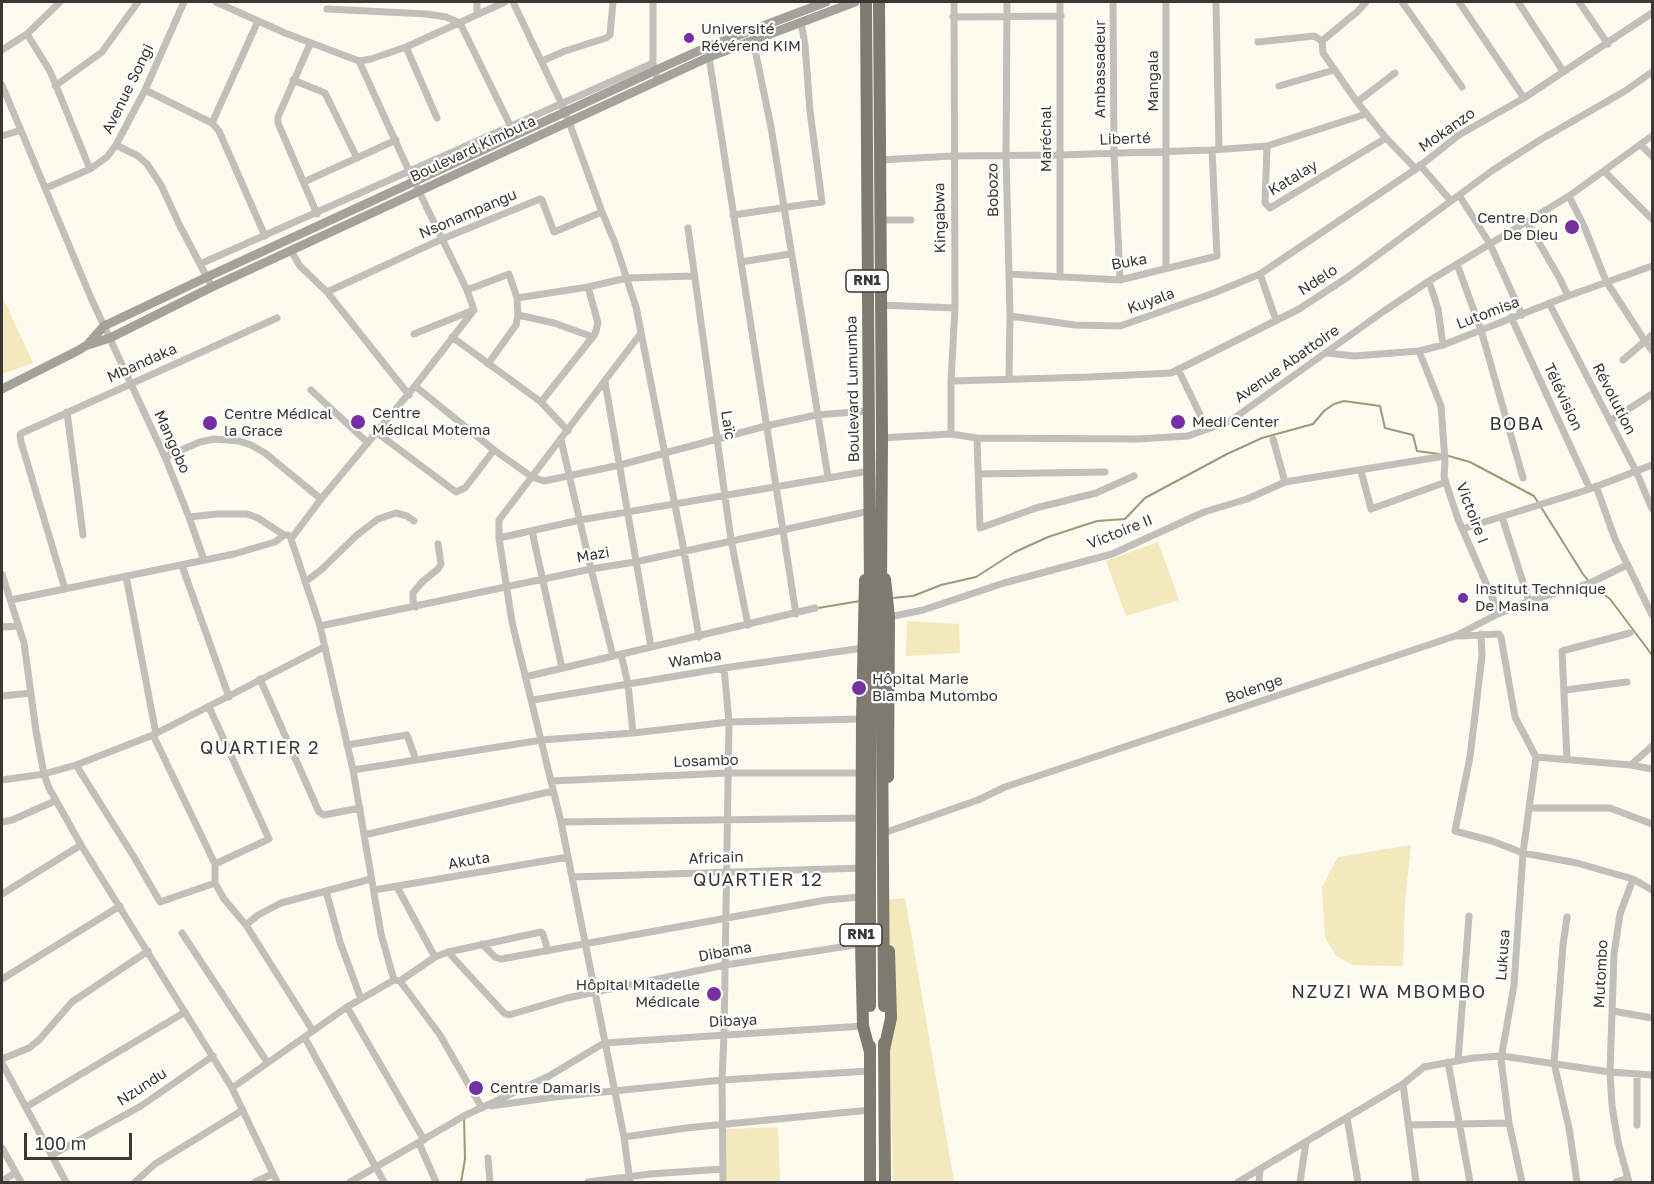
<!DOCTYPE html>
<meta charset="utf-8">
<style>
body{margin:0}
#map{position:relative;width:1654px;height:1184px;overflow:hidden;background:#fdfaee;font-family:"Golos Text",sans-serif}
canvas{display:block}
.frame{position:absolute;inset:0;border:3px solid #393834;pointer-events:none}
.scale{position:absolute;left:24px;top:1133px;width:108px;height:27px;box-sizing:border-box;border:3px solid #393834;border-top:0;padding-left:8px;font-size:18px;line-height:21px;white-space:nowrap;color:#393834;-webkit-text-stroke:4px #fff;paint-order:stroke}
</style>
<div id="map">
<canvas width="1654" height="1184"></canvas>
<div class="frame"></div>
<div class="scale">100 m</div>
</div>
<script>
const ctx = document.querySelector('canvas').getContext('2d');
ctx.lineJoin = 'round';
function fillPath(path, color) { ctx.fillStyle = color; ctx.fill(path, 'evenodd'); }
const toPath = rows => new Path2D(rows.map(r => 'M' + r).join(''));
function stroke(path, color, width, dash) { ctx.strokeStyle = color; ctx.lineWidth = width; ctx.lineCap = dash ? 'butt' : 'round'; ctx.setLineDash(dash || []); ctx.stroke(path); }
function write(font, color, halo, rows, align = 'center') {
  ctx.font = font + ' "Golos Text",sans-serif'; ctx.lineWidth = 4.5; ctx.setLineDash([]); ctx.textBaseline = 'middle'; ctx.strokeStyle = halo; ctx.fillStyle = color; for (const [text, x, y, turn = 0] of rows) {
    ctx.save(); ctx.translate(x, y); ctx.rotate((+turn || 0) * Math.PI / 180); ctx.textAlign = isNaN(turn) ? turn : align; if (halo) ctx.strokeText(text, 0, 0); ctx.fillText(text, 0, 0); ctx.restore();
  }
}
fillPath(toPath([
 [2,296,33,363,2,374],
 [1158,542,1179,600,1126,616,1106,561],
 [907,621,959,624,960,653,906,656],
 [1411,845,1405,901,1403,966,1353,965,1336,956,1325,937,1322,887,1338,857],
 [905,898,954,1182,893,1182,887,900],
 [778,1127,780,1182,725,1182,726,1129]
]), '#f3e9bd');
stroke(toPath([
 [1445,455,1470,462,1534,496,1583,574,1590,583,1610,599,1652,655],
 [892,598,913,596,941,585,976,577,1015,552,1048,537,1097,521,1125,519,1145,498,1227,454,1262,438,1313,424,1324,411,1334,404,1344,401,1380,406,1385,428,1413,435,1417,451,1439,454],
 [818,608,860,601],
 [461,1182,465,1159,464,1117]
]), '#a19973', 2);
stroke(toPath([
 [216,2,285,33,359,61,371,59,406,47,505,2],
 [513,2,565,111,602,212,615,243,636,307,684,551,699,637],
 [653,2,653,63,658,81],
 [1007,2,1006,155,1010,316,1009,378],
 [1113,2,1114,153,1120,280],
 [1216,2,1219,149],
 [1402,2,1462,87],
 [1459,2,1524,98],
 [1518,2,1563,71],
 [1579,2,1608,44],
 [327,9,427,14,446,17,460,23,512,129],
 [477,15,477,2],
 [953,17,1061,16],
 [27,34,50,71,90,169],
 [753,40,771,127,828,477],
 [1322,41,1323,53,1357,102,1386,138,1416,169],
 [1322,41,1358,11,1366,2],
 [1258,42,1314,36,1322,41],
 [310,44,278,117,278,123,317,214],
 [406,47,437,118],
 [2,50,27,34,60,2],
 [709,57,796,614],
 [359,61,409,171,467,290,474,310],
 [542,61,565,51,606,38,610,35,613,2],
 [293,80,325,93,357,158],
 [2,85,91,298,165,457,189,517,204,560],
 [55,86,102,52,138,2],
 [1279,86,1334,70],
 [145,90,204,119,212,123,219,131,265,236],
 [1357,102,1395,73],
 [212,123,258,21],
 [2,136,21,130],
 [116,145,138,156,147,164,161,185,180,226,212,287],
 [1641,145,1652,156],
 [1267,146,1265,203,1270,208,1386,138],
 [880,160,953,156,1059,155,1212,150,1267,146,1366,114],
 [1420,165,1451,201],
 [1604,171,1652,219],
 [304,182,396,140],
 [46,188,90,169,107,157,116,145,145,90,184,2],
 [1459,195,1490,244,1522,315],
 [1569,196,1584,226,1606,281,1645,341,1652,350],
 [733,215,822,202,810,111,805,45,801,22],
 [880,220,911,220],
 [1527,222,1560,279,1568,296],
 [688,228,731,540,748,625],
 [291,251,300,266,327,292,409,395],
 [741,262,790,254],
 [200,264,653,63],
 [1457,264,1481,330,1523,478],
 [1166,268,1166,2],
 [1009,274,1120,280,1217,256,1212,150],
 [1260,274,1276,320],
 [1060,277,1060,2],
 [1429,281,1438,309,1443,345],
 [467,290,509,274,517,298,518,315,516,325,488,364],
 [327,292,442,239,540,199,542,200,554,232,602,212],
 [517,298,588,287,627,278,693,276],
 [1549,303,1636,471,1652,509],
 [880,305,955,308],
 [518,315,554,323,593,337],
 [1010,316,1075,325,1120,326,1214,293,1260,274,1416,169,1459,135,1524,98,1652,13],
 [1511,317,1590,489],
 [414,334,471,311],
 [452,337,541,402,568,431],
 [1419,351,1441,406,1445,461,1444,477,1458,519,1499,613],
 [1327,353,1354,356,1419,351,1443,345,1568,296,1652,266],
 [1623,360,1652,335],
 [1178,369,1207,429],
 [951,381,1090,377,1171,373,1299,309,1348,277,1493,170,1540,140,1625,91,1652,72],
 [605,382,651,647],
 [415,386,494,450,532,477,544,481,620,465,766,426,816,415,867,411],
 [311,390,368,443],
 [541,402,595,334,598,323,588,287],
 [67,412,83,535],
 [1610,421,1652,394],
 [376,432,456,492,465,488,494,450],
 [951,434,951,381,955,308,954,2],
 [880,438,951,434,977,438,1138,439,1188,436,1230,421,1384,311,1429,281,1569,196,1652,136],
 [977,438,980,528,1036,508,1096,493,1134,476],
 [1273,439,1285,482],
 [561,440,591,569,613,656],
 [165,457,200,442,214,439,239,441,251,445,265,453,321,499],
 [1361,471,1371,509,1446,482],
 [979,474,1105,472],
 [1596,486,1615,539,1652,615],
 [189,517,217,514,247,514,258,518,284,535,288,535],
 [1502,517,1529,601],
 [1462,529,1590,489,1652,465],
 [532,531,562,668],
 [499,538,580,520,869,471],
 [182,566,229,697],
 [2,574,24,643,36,731,44,774,49,788,81,845,232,1088,277,1182],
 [126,576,156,734],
 [305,582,321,570,357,535,378,519,396,513,407,516,414,521],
 [65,589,21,442,20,435,22,433,277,318],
 [11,600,234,554,275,542,284,535],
 [416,607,413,601,413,593,422,582,438,569,441,564,438,544],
 [889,617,923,610,1004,583,1112,554,1204,512,1247,499,1285,482,1445,456],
 [320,626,591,569,635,562,870,511],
 [2,627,19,626],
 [1481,634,1482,656,1470,757,1455,831,1492,841,1523,853,1577,863,1633,879,1652,890],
 [1458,636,1499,634,1501,637,1515,717,1536,757,1523,853,1514,985,1501,1059,1509,1123,1522,1182],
 [621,654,628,684,633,733],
 [525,677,815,608],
 [260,679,319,812,324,815,360,808],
 [1565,690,1627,682],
 [2,696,31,693],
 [533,700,724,668,863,648],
 [153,735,215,864],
 [347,745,407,735,416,760],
 [1536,757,1631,765,1652,769],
 [1567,759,1562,651,1630,633],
 [76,765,134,857,160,902,215,883,215,864,269,839,209,707],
 [1631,765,1652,746],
 [353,770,542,740,633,733,729,722,862,719],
 [2,780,44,774,76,765,153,735,324,647],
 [551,781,728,773,862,773],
 [1530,808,1610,808,1652,824],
 [2,822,12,820,55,801],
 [561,822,864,818],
 [881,834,978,800,1005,787,1455,636,1498,614,1529,601,1590,583,1627,565],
 [364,835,553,791],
 [572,877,863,868],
 [215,883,224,899,246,925,313,1031],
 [397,887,435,957],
 [374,890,568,857],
 [326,891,340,942,361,999],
 [2,894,81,845],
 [1567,917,1563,945,1554,1063,1569,1128,1577,1182],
 [246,925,258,915,281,903,371,879],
 [182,933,267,1062],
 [482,944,495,957,501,959,826,900,861,897],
 [448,952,504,1013,509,1015,567,998,725,965,861,944],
 [2,979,120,906],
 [394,980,381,934,353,770,320,626,291,539,321,499,415,386,474,310],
 [400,981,440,1035,482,1108],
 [347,1007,424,1140],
 [1613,1011,1652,1018],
 [305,1038,384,1182],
 [2,1059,29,1048,39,1040,72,1002,148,951],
 [1458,1061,1469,916],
 [1448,1062,1470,1182],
 [2,1063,66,1182],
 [1403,1084,1416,1182],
 [232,1088,347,1007,394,980,400,981,435,957,448,952,541,932,543,934,548,951],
 [491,1106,554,1097,722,1080,870,1071],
 [26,1107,185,1012],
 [1347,1118,1358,1182],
 [1408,1125,1509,1123],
 [1637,1125,1637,1074],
 [624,1137,686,1128,870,1110],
 [419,1143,436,1182],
 [2,1148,21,1182],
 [52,1155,141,1106,213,1056],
 [488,1158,490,1182],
 [2,1181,15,1173],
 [135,1182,155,1164,243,1110],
 [255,1182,272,1174],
 [350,1182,464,1116,549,1076,604,1043,863,1026],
 [588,1182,650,1174,723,1169],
 [630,1182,624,1137,561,822,512,622,499,538,499,520,641,333],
 [723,1182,722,1080,724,1034,729,722,724,668],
 [1238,1182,1403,1084,1424,1067,1473,1058,1502,1056,1610,1072,1652,1075],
 [1259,1182,1260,1170],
 [1300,1182,1306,1142],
 [1616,1182,1628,1178],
 [1629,1182,1618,1142,1612,1106,1610,1072,1614,954,1620,914,1633,879]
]), '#c0bfba', 7);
stroke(toPath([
 [88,345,110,338,212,287,709,57,855,2],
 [2,389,79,350,87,345,104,326,207,277,654,71,705,48,826,2]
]), '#a3a29a', 9);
stroke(toPath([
 [866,2,870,588],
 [879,2,882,438,881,589],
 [885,579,889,617,888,777],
 [865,580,862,719,861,944,863,1026,870,1052],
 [884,1043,885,1182],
 [870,1046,870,1182],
 [884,1050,891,1018,889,951]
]), '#7d7b70', 12);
stroke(toPath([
 [870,588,870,1006],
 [881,589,884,1006]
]), '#7d7b70', 12);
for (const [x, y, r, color] of [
 [689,38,6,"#762fa2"],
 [1572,227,8,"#762fa2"],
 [358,422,8,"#762fa2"],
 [1178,422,8,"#762fa2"],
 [210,423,8,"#762fa2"],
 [1463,598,6,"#762fa2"],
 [859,688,8,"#762fa2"],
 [714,994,8,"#762fa2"],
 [476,1088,8,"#762fa2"]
]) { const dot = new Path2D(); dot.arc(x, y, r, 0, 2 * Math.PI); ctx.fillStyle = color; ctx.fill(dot); stroke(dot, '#fff', 2); }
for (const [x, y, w] of [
 [867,281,42],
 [861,935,42]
]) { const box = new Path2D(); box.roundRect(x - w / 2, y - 11, w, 22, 4.5); ctx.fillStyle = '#fff'; ctx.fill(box); stroke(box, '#393834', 1.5); }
write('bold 14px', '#393834', null, [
 ["RN1",867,281],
 ["RN1",861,935]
]);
write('15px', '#393834', '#fff', [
 ["Université",701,29],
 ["Révérend KIM",701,46],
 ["Centre Don",1558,218,"right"],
 ["De Dieu",1558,235,"right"],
 ["Centre",372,413],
 ["Médical Motema",372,430],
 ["Centre Médical",224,414],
 ["la Grace",224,431],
 ["Medi Center",1192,422],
 ["Institut Technique",1475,589],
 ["De Masina",1475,606],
 ["Hôpital Marie",872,679],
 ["Biamba Mutombo",872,696],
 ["Hôpital Mitadelle",700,985,"right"],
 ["Médicale",700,1002,"right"],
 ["Centre Damaris",490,1088]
], 'left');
write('15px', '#393834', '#fff', [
 ["Ambassadeur",1100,69,-90],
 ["Mangala",1153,81,-90],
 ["Avenue Songi",128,89,-64],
 ["Mokanzo",1447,130,-35],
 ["Maréchal",1046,139,-90],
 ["Liberté",1125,139,-2],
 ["Boulevard Kimbuta",473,149,-25],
 ["Katalay",1293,178,-31],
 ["Bobozo",993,190,-91],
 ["Nsonampangu",468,214,-23],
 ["Kingabwa",940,218,-91],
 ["Buka",1129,262,-10],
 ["Ndelo",1318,280,-33],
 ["Kuyala",1151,301,-20],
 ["Lutomisa",1488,313,-21],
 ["Mbandaka",142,363,-24],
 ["Avenue Abattoire",1287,364,-35],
 ["Boulevard Lumumba",853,389,-91],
 ["Télévision",1563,397,65],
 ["Révolution",1614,399,63],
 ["Laïc",728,425,81],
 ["Mangobo",172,442,66],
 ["Victoire I",1472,513,69],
 ["Victoire II",1120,532,-22],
 ["Mazi",593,555,-10],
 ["Wamba",695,659,-9],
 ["Bolenge",1254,689,-19],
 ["Losambo",706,761,-2],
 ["Africain",716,858,-2],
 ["Akuta",469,861,-10],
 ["Dibama",725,952,-11],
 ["Lukusa",1503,955,-86],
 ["Mutombo",1601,974,-87],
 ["Dibaya",733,1021,-3],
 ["Nzundu",142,1087,-33]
]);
ctx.letterSpacing = '1.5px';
write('18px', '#393834', '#fff', [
 ["BOBA",1517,424],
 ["QUARTIER 2",260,748],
 ["QUARTIER 12",758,880],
 ["NZUZI WA MBOMBO",1389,992]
]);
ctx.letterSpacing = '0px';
</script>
